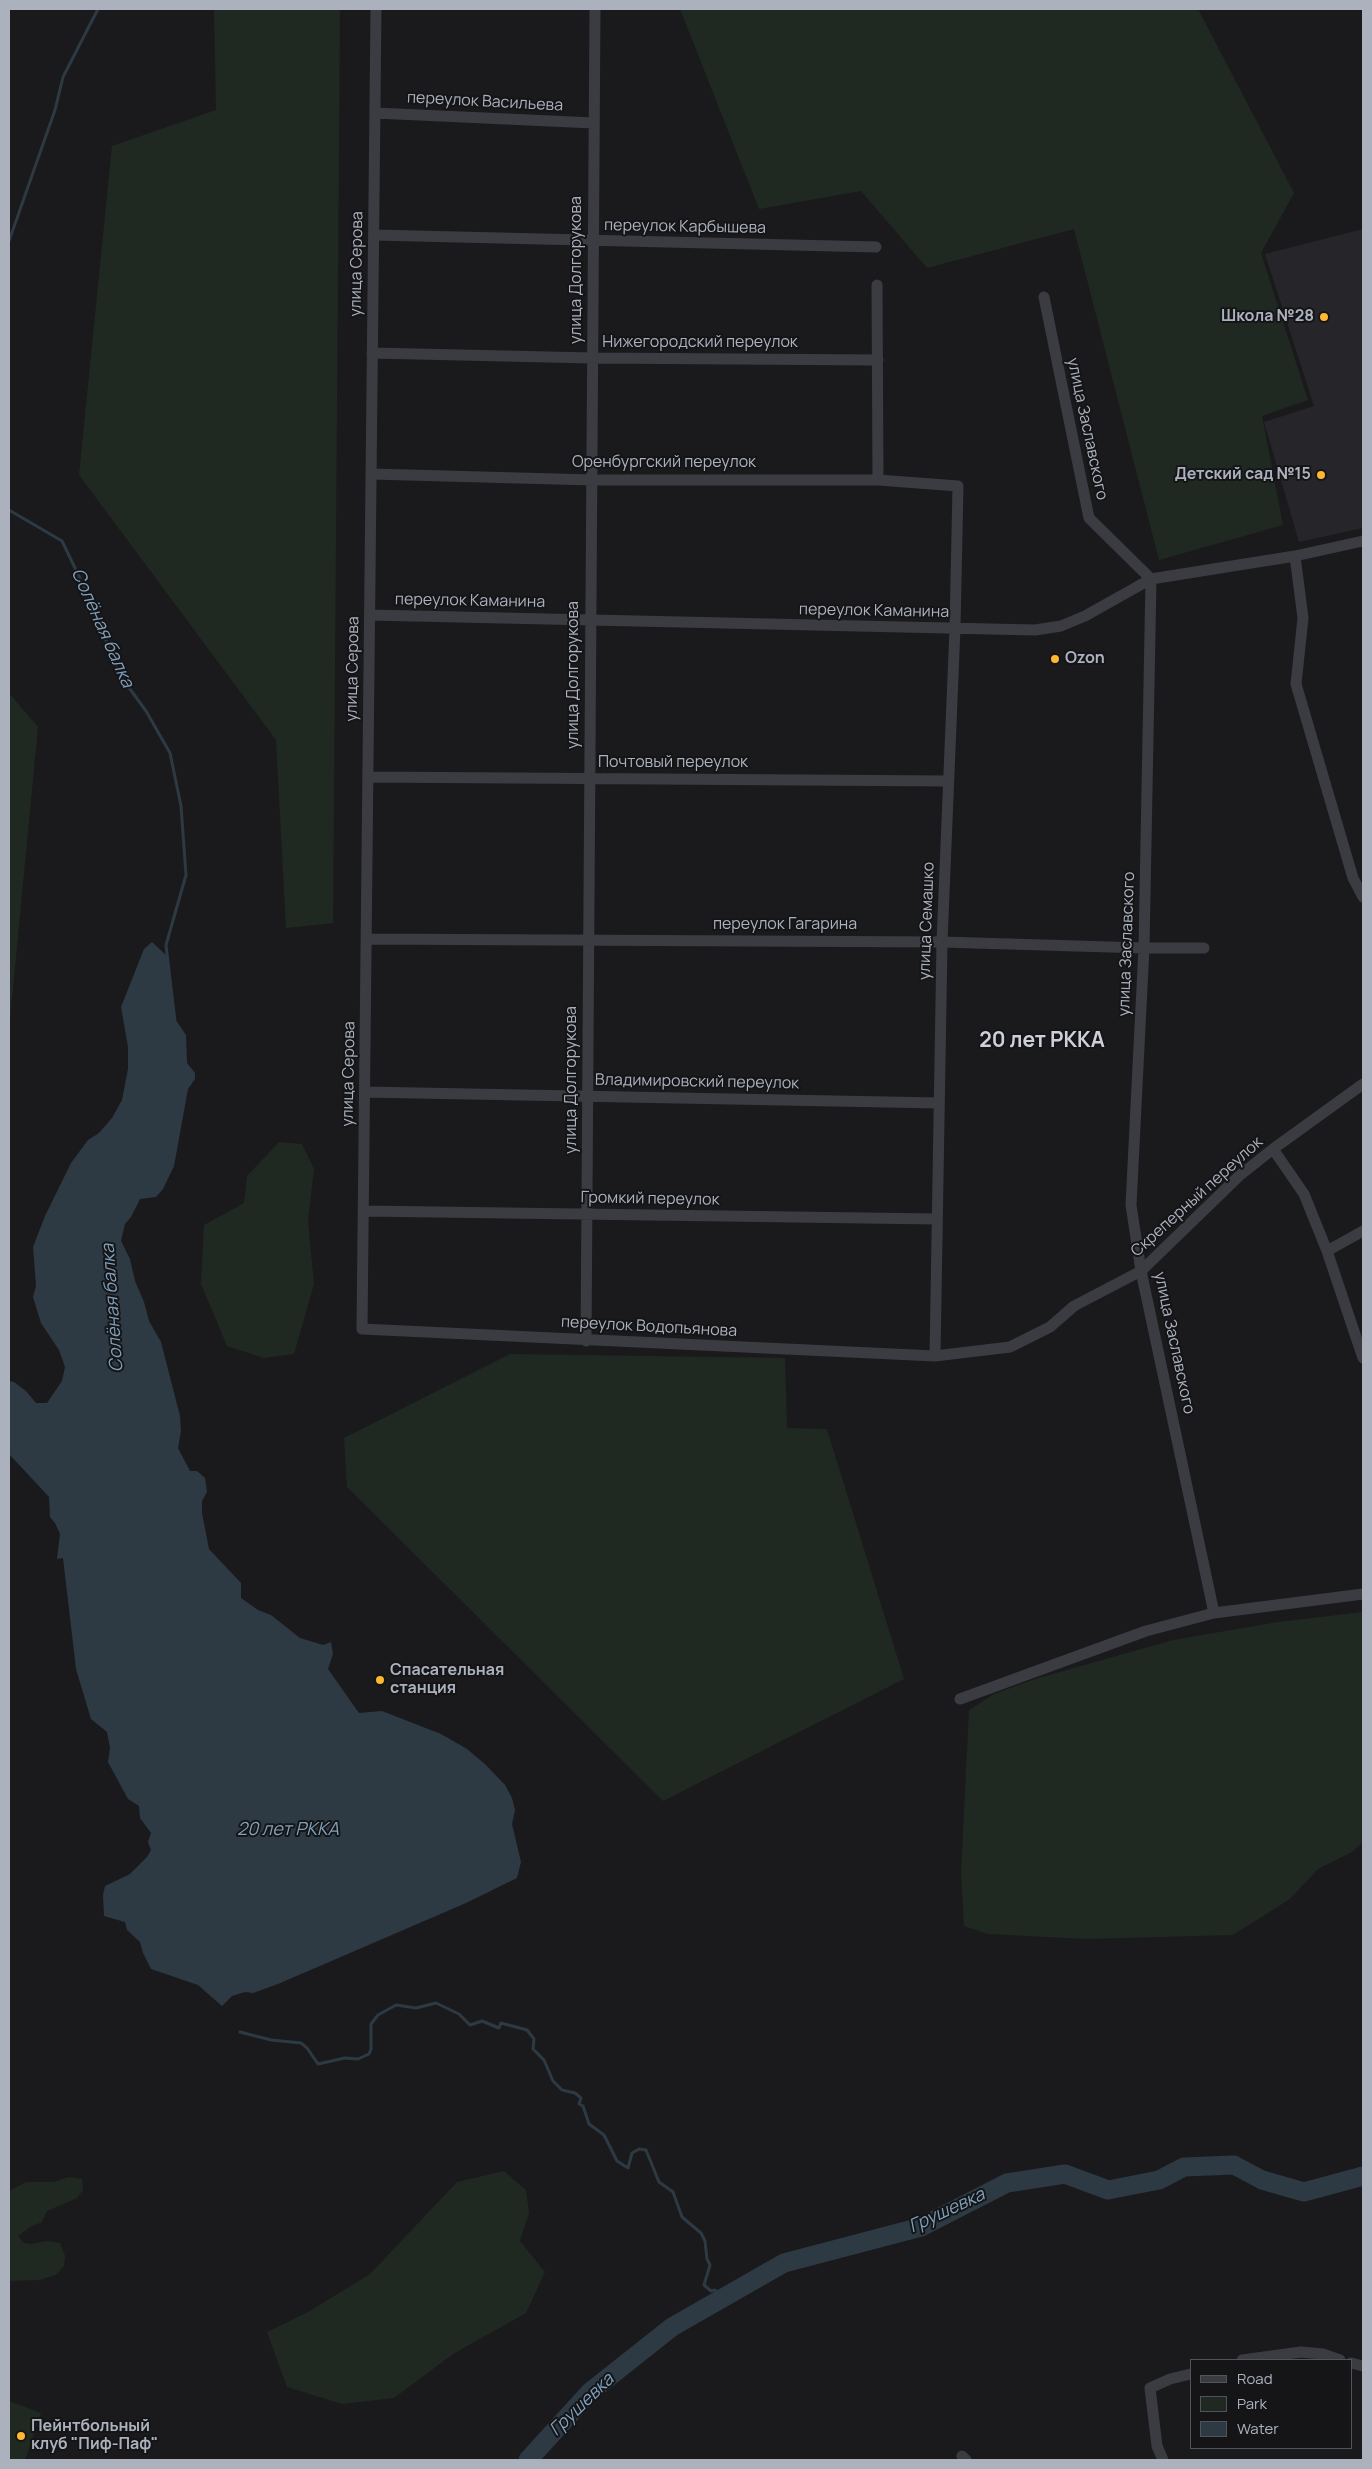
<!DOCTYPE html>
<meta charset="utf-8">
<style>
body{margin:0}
#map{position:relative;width:1372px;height:2469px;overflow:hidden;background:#1a1a1d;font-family:Manrope,sans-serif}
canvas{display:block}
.frame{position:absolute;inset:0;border:10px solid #abb1bd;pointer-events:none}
.legend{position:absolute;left:1190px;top:2359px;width:162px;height:90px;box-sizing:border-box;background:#151518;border:1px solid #51535a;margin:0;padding:6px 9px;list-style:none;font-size:15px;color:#abb1bd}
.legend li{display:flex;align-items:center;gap:10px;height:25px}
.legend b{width:25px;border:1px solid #51535a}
</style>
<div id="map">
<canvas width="1372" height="2469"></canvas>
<div class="frame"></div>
<ul class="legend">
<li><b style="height:6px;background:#3b3c42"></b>Road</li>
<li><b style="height:14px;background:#1f2921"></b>Park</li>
<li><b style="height:14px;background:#2e3a43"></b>Water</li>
</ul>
</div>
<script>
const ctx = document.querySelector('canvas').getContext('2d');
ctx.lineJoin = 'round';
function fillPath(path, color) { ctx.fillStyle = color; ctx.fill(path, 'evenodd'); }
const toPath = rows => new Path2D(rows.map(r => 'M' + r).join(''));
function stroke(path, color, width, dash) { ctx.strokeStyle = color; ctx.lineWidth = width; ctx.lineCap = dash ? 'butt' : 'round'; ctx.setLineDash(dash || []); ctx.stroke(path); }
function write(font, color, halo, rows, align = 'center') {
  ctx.font = font + ' Manrope,sans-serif'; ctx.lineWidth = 4; ctx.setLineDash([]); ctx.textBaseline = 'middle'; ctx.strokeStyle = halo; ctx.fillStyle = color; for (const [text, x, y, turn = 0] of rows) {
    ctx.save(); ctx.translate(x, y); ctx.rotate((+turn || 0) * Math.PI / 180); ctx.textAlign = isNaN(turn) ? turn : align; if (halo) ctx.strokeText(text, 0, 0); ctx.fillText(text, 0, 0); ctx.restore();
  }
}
fillPath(toPath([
 [1363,229,1363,528,1299,542,1264,422,1314,406,1265,254]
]), '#26262a');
fillPath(toPath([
 [214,9,340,9,333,923,286,928,276,740,79,475,112,146,216,110],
 [680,9,1198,9,1294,193,1261,253,1308,400,1262,416,1283,525,1159,560,1074,229,927,268,861,191,759,209],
 [9,693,38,727,9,1030],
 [279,1142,302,1144,314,1169,308,1221,314,1284,294,1354,264,1358,227,1346,201,1284,204,1225,244,1203,247,1176],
 [510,1354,785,1358,787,1428,827,1429,904,1679,663,1801,347,1487,344,1438],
 [1363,1612,1363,1842,1352,1852,1318,1869,1290,1899,1233,1935,1087,1939,988,1934,964,1926,961,1873,969,1710,994,1694,1035,1679,1173,1640,1278,1622],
 [504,2171,526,2190,529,2213,520,2241,545,2272,526,2313,453,2354,394,2398,342,2404,287,2387,267,2332,308,2312,370,2274,457,2182],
 [69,2177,82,2179,83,2190,77,2198,47,2211,42,2222,30,2227,18,2236,24,2243,31,2244,47,2241,60,2243,65,2256,64,2266,56,2275,39,2280,9,2281,9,2191,26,2182,53,2182],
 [9,2401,41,2413,25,2460,9,2460]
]), '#1f2921');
fillPath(toPath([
 [152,942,168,957,175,1019,186,1035,187,1063,195,1073,195,1079,188,1089,174,1166,163,1189,156,1197,140,1199,131,1217,125,1224,121,1241,130,1259,135,1281,144,1302,149,1321,161,1342,180,1416,181,1431,178,1448,190,1471,197,1471,205,1478,207,1492,202,1501,202,1513,209,1549,241,1583,241,1598,258,1610,271,1615,300,1638,323,1645,331,1642,333,1654,328,1669,359,1713,382,1711,441,1734,467,1749,486,1765,505,1785,512,1798,515,1810,512,1824,521,1862,517,1878,466,1903,278,1984,253,1993,245,1992,232,1996,222,2006,198,1985,151,1969,143,1953,140,1942,127,1930,125,1922,104,1916,103,1895,105,1886,130,1874,147,1857,151,1850,148,1842,151,1833,140,1818,139,1806,128,1799,108,1762,110,1748,107,1732,91,1719,76,1669,63,1558,57,1559,60,1534,55,1523,50,1517,49,1497,9,1454,9,1381,14,1382,26,1391,36,1403,47,1403,62,1381,65,1367,59,1350,41,1323,33,1297,36,1286,33,1247,45,1216,71,1163,88,1140,99,1133,112,1118,122,1100,128,1069,128,1047,121,1007,144,949]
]), '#2e3a43');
stroke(toPath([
 [9,241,55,110,63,77,98,9],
 [9,510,62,541,89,597,119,674,146,711,170,753,181,806,186,875,166,945,175,1022],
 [240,2032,271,2040,301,2043,307,2048,318,2064,345,2058,358,2059,369,2054,371,2049,371,2024,378,2015,396,2005,416,2008,436,2003,459,2014,470,2025,482,2021,499,2028,501,2023,527,2030,534,2039,533,2049,544,2060,553,2081,562,2090,575,2093,581,2098,579,2104,583,2106,589,2124,604,2135,617,2161,628,2168,632,2153,639,2149,646,2150,659,2182,673,2192,682,2217,701,2233,705,2241,707,2259,710,2265,704,2285,711,2291,715,2290,724,2298]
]), '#2e3a43', 3);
stroke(toPath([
 [528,2460,590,2392,672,2327,784,2263,921,2227,1007,2183,1065,2174,1108,2190,1159,2180,1184,2167,1234,2165,1262,2180,1304,2192,1363,2176]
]), '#2e3a43', 19);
stroke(toPath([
 [376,9,362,1329,935,1356,1010,1347,1050,1327,1074,1306,1141,1271,1239,1176,1273,1149,1363,1084],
 [375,113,594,123],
 [374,235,876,247],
 [877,285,878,480],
 [1044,297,1089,518,1151,579,1144,948,1131,1205,1141,1271,1214,1613],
 [372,353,593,358,878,360],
 [371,474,593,480,878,480,958,486,955,628,942,942,935,1356],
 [1295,556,1303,618,1296,684,1353,878,1363,897],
 [370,615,1035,630,1061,626,1085,616,1151,579,1295,556,1363,541],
 [368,777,948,781],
 [366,939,942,942,1144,948,1204,948],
 [365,1092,939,1103],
 [1273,1149,1304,1194,1327,1251,1363,1358],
 [364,1211,937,1219],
 [1327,1251,1363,1231],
 [586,1341,595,9],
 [960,1699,1146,1631,1214,1613,1363,1594],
 [1242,2360,1301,2352,1323,2354,1340,2360],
 [1351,2363,1363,2366],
 [962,2456,966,2460],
 [1163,2460,1157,2446,1150,2388,1170,2379,1191,2374]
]), '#3b3c42', 11);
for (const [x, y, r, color] of [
 [1324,317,5,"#ffb730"],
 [1321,475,5,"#ffb730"],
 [1055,659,5,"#ffb730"],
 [380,1680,5,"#ffb730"],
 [21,2436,5,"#ffb730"]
]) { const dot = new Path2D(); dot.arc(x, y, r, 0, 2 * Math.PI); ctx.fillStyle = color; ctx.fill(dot); stroke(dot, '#151518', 2); }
write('16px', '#abb1bd', '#151518', [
 ["переулок Васильева",485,102,3],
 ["переулок Карбышева",685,227,1],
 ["улица Серова",357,264,-89],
 ["улица Долгорукова",577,270,-90],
 ["Нижегородский переулок",700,343],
 ["улица Заславского",1087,429,78],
 ["Оренбургский переулок",664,463],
 ["переулок Каманина",470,601,1],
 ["переулок Каманина",874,611,1],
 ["улица Серова",353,669,-89],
 ["улица Долгорукова",574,675,-90],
 ["Почтовый переулок",673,763],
 ["улица Семашко",927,921,-88],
 ["переулок Гагарина",785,925],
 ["улица Заславского",1127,944,-88],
 ["улица Серова",349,1074,-89],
 ["улица Долгорукова",572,1080,-90],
 ["Владимировский переулок",697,1082,1],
 ["Скреперный переулок",1197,1197,-42],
 ["Громкий переулок",650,1199,1],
 ["переулок Водопьянова",649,1327,3],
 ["улица Заславского",1174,1343,78]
]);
write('bold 16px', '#abb1bd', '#151518', [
 ["Школа №28",1314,317,"right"],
 ["Детский сад №15",1311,475,"right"],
 ["Ozon",1065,659],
 ["Спасательная",390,1671],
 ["станция",390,1689],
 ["Пейнтбольный",31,2427],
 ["клуб \"Пиф-Паф\"",31,2445]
], 'left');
write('italic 18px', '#80a0bb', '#151518', [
 ["Солёная балка",102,628,66],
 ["Солёная балка",113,1308,-94],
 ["20 лет РККА",288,1830],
 ["Грушевка",947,2211,-25],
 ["Грушевка",582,2405,-44]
]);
write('bold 21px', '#cdd0d9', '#151518', [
 ["20 лет РККА",1042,1041]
]);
</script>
